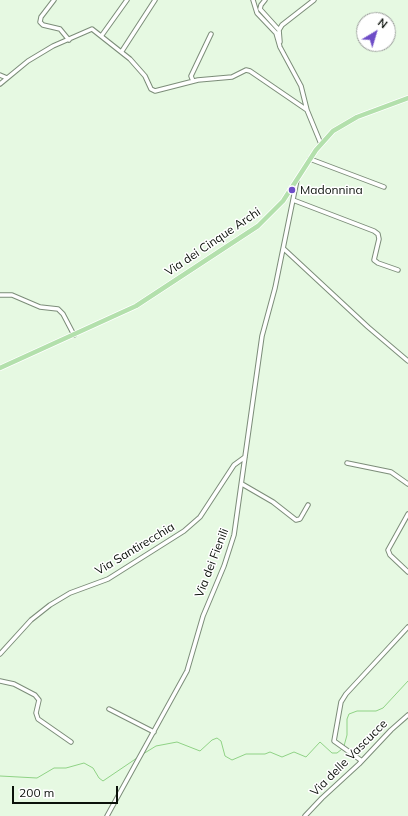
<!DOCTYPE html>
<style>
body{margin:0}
#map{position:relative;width:408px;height:816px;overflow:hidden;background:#e6f9e2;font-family:Mulish,sans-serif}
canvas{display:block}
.north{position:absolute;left:356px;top:12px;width:40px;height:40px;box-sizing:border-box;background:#fff;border:1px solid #9da09d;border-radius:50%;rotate:38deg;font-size:11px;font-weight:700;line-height:16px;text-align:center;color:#0b110a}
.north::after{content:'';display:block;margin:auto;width:14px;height:18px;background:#6e4dc7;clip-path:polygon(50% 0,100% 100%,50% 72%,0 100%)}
.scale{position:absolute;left:12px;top:786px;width:106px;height:18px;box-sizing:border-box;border:2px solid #0b110a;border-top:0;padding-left:5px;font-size:12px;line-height:14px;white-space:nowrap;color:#0b110a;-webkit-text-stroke:3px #fff;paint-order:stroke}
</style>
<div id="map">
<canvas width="408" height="816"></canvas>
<div class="north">N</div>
<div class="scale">200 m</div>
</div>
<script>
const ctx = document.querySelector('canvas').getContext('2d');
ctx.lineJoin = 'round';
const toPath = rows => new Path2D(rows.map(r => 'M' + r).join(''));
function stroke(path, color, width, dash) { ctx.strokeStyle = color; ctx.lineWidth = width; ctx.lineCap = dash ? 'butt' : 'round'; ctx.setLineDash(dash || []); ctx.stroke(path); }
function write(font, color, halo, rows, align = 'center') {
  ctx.font = font + ' Mulish,sans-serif'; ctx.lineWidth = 3; ctx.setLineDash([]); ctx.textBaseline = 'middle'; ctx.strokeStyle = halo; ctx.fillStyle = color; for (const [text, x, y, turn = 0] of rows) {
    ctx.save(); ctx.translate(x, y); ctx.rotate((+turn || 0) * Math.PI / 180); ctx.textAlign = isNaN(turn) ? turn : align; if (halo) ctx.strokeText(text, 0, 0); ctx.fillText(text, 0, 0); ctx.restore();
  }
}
stroke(toPath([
 [344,746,347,735,347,719,349,714,357,711,376,711,383,708,408,681],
 [143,754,156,746,177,742,200,751,212,740,217,738,221,741,225,756,232,760,246,754,265,754,270,752,282,757,294,752,306,757,320,742,332,753,337,753,342,749],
 [0,776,37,778,54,768,66,768,84,763,93,768,99,778,103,781,137,758]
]), '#8fd285', 1);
const minor = toPath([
 [54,0,41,17,40,22,43,25,60,29,69,40],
 [253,0,257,13,276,33,280,47,301,86,307,110],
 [265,0,261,5,260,9,279,30,280,42],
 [279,30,282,25,314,0],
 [102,35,127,0],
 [122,51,155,0],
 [0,75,7,78],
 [193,81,191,76,211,34],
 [0,84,28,61,53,46,92,29,130,59,145,76,151,89,155,91,198,80,232,77,246,70,250,71,307,110,321,144],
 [310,159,384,187],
 [293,200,374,231,378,234,379,239,374,260,378,263,398,270],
 [284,249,368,327,408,361],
 [0,295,12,295,40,307,58,309,63,314,74,335],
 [347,463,391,472,408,484],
 [242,484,273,502,296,520,300,519,308,505],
 [408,514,388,550,390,555,408,572],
 [0,654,31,620,50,605,70,593,108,579,184,531,200,517,234,465,245,457],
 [0,681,14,684,35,695,39,700,36,713,38,719,71,742],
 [109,709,154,732],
 [362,761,334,741,341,702,346,694,408,627],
 [107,816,187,671,203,616,224,566,234,535,262,336,275,288,297,180],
 [305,816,322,798,359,764,391,730,408,715]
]);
const major = toPath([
 [0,368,136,306,258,226,283,201,316,150,333,131,357,117,408,98]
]);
stroke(minor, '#7c8d79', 5.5);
stroke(major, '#fff', 6);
stroke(minor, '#fff', 3.5);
stroke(major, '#b3e0ac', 4.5);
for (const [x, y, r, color] of [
 [292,190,4,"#6e4dc7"]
]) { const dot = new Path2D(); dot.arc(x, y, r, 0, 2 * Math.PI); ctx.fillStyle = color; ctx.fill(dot); stroke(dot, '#fff', 1.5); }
write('12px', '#0b110a', '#fff', [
 ["Madonnina",300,190]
], 'left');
write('12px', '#0b110a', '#fff', [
 ["Via dei Cinque Archi",213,242,-34],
 ["Via Santirecchia",135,549,-31],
 ["Via dei Fienili",212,563,-69],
 ["Via delle Vascucce",349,758,-45]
]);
</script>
